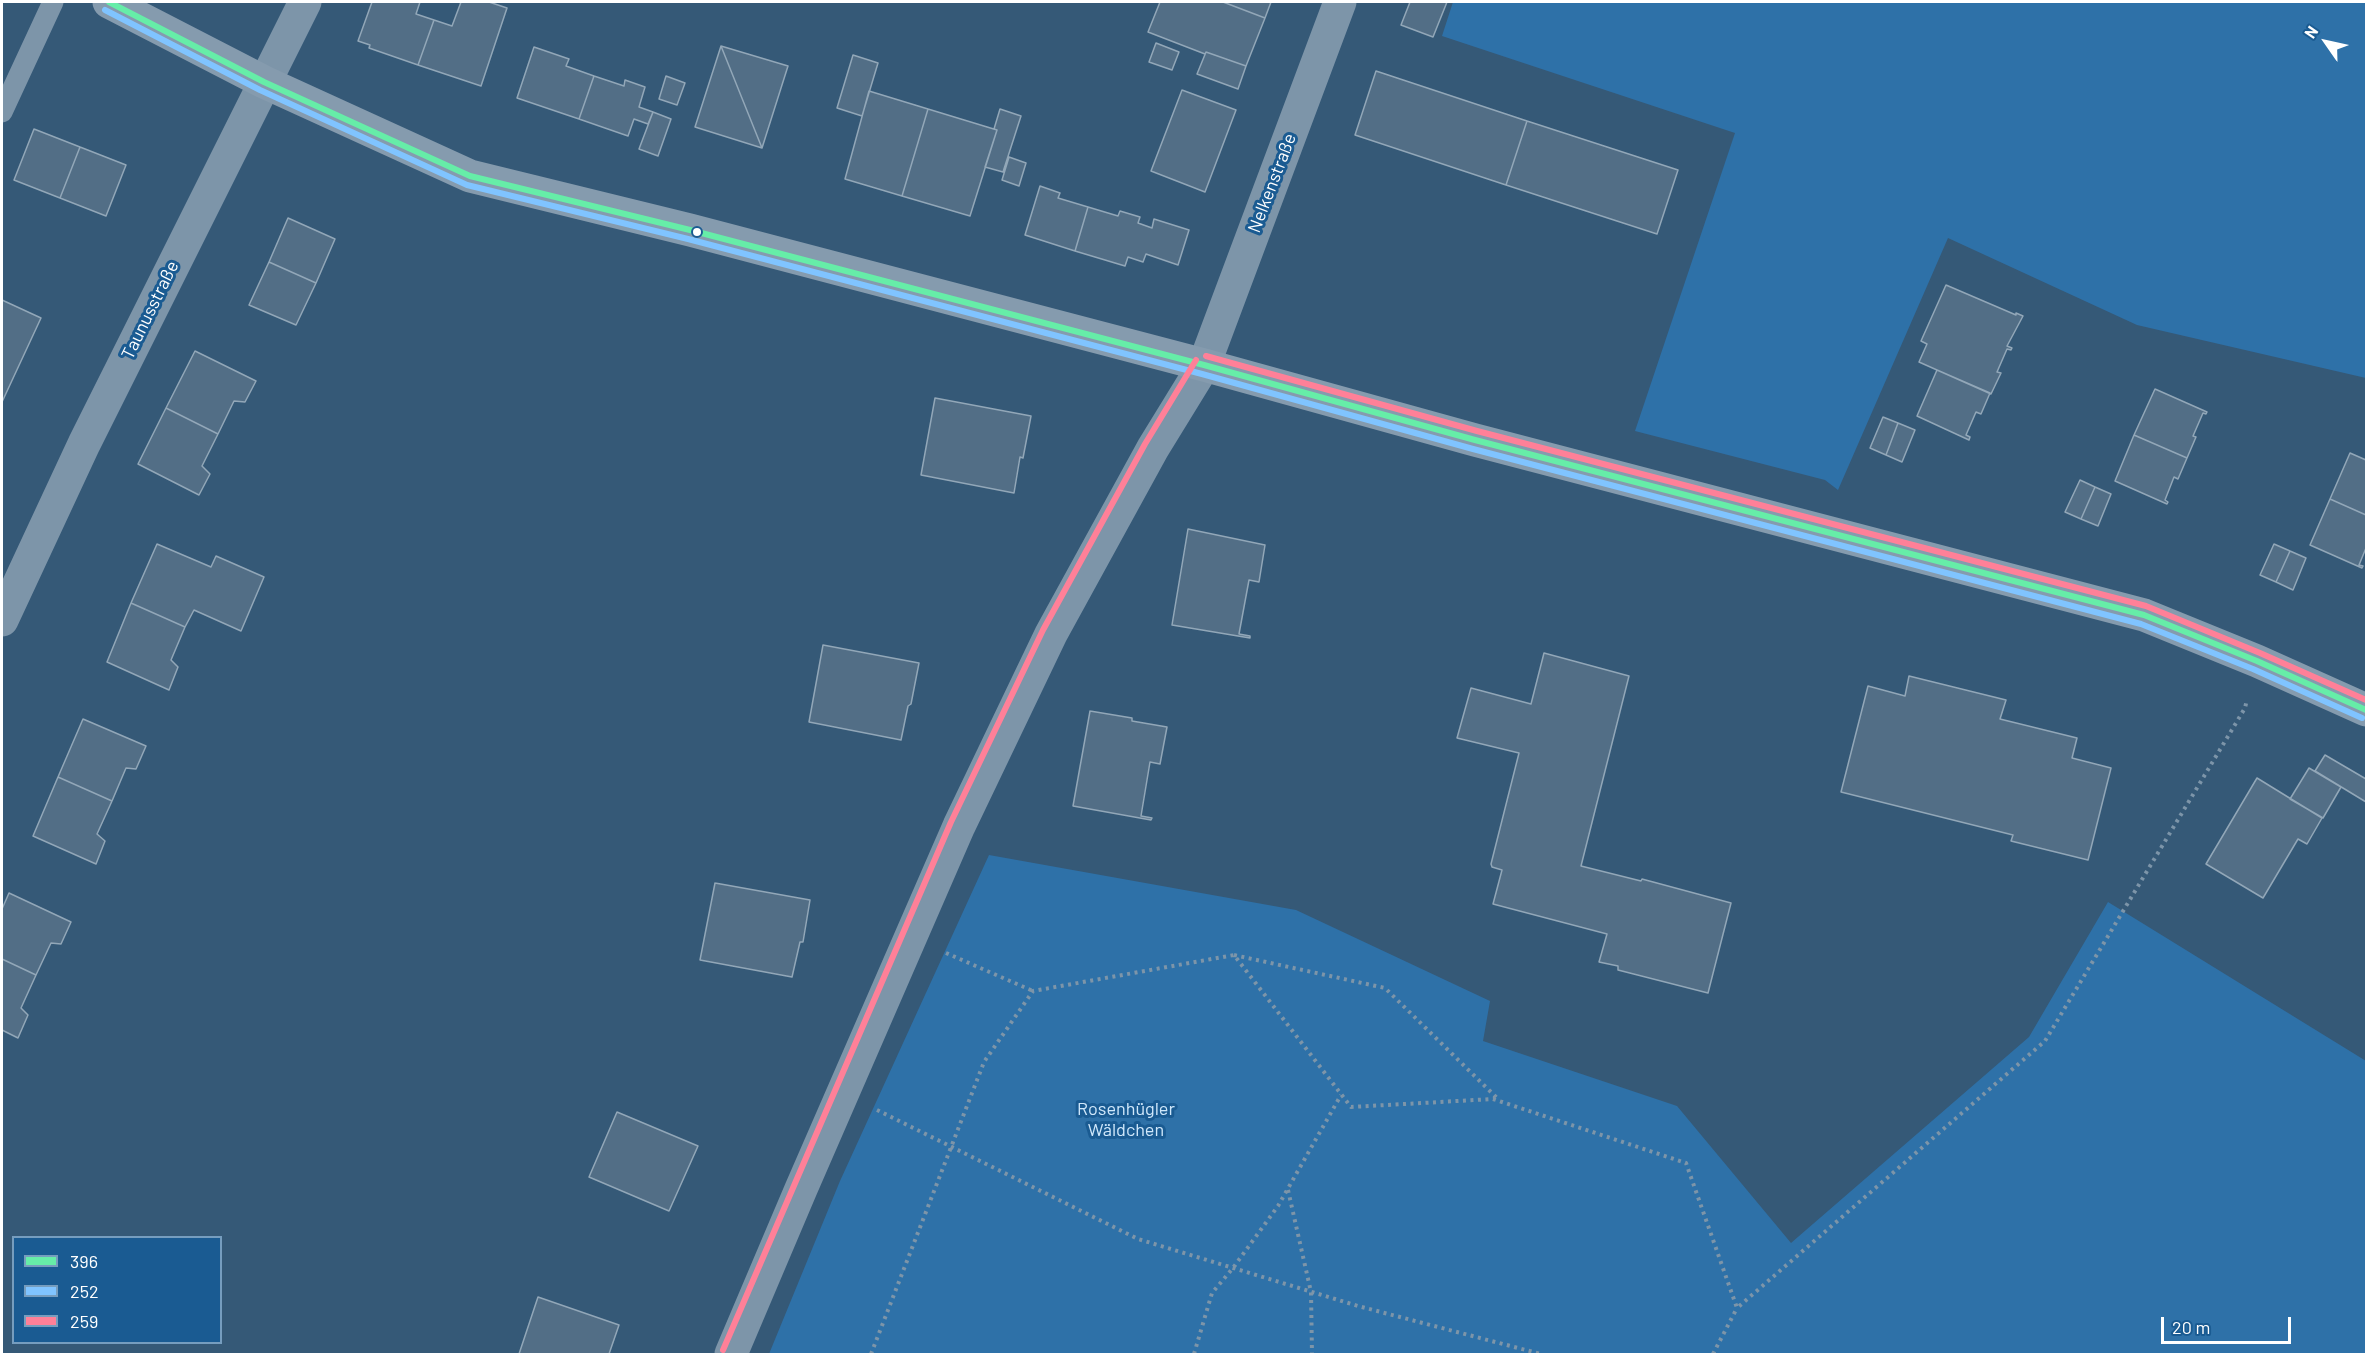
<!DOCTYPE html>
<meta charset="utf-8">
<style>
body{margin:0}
#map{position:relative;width:2368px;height:1356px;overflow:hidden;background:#355977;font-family:Barlow,sans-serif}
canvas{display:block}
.frame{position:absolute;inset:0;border:3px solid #fff;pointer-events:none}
.legend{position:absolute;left:12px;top:1236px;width:210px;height:108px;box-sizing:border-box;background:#1a5b92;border:2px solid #769dbe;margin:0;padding:8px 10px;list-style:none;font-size:18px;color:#fff}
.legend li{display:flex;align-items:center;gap:12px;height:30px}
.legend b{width:30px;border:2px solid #769dbe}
.north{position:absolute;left:2296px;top:12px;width:60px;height:60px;-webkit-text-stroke:4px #1a5b92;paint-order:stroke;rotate:304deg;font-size:16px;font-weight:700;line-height:24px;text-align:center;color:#fff}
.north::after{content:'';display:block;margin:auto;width:21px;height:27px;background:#fff;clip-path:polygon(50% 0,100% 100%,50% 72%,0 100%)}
.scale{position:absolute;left:2161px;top:1317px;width:130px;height:27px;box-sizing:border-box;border:3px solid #fff;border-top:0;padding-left:8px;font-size:18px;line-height:21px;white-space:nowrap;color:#fff;-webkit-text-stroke:4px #1a5b92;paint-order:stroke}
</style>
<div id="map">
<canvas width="2368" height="1356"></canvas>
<div class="frame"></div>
<ul class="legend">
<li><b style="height:8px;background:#66eda8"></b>396</li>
<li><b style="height:8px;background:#80c4ff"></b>252</li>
<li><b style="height:8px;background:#ff8098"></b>259</li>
</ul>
<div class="north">N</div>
<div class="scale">20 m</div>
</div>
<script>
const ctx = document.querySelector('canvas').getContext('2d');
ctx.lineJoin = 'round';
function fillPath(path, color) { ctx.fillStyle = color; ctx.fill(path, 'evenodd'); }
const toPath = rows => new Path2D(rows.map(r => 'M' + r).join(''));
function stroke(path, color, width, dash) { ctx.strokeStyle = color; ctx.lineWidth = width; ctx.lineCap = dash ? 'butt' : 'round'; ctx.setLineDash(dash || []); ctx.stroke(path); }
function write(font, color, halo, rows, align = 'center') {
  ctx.font = font + ' Barlow,sans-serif'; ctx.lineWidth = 6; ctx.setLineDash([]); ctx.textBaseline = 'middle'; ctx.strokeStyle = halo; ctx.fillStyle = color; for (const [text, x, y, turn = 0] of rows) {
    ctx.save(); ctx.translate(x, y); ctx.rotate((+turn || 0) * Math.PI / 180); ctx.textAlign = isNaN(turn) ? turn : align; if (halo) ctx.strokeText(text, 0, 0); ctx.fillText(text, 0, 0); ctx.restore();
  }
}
fillPath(toPath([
 [1453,2,2366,2,2366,378,2137,325,1948,238,1838,490,1825,480,1635,431,1735,133,1442,36],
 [989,855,1296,910,1490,1001,1483,1041,1677,1106,1791,1243,2029,1037,2108,902,2366,1061,2366,1354,769,1354,840,1181]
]), '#2e71a8');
const building = toPath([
 [372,2,420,2,416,14,434,20,418,65,369,48,370,45,358,41,372,2],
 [461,2,489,2,507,8,481,86,418,65,434,20,452,26,461,2],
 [1160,2,1223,2,1265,18,1246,66,1206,52,1205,54,1148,32,1160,2],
 [1223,2,1271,2,1265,18,1223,2],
 [1410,2,1447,2,1433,37,1401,25,1410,2],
 [1156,43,1179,52,1172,70,1149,62,1156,43],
 [721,46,762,148,695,127,721,46],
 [721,46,788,66,762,148,721,46],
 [534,47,569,59,566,66,594,76,579,119,517,98,534,47],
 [1206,52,1246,66,1238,89,1197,74,1206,52],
 [853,55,878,63,862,116,837,108,853,55],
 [1376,71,1527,121,1506,185,1355,135,1376,71],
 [594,76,624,86,625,80,645,87,639,107,653,112,648,124,634,119,628,136,579,119,594,76],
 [666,76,685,83,677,105,659,99,666,76],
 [1182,90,1236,110,1205,192,1151,171,1182,90],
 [869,91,928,109,902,196,845,179,869,91],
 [928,109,997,130,970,216,902,196,928,109],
 [1000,109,1021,116,1003,172,985,167,997,130,994,129,1000,109],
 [653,112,671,119,658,156,639,149,653,112],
 [1527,121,1678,170,1657,234,1506,185,1527,121],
 [34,129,80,147,60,198,14,180,34,129],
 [80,147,126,165,106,216,60,198,80,147],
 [1009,157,1026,163,1019,186,1002,180,1009,157],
 [1040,186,1060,193,1058,198,1088,207,1075,251,1025,235,1040,186],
 [1088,207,1118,216,1120,211,1140,217,1138,223,1152,228,1154,219,1189,230,1178,265,1146,254,1143,262,1128,257,1125,266,1075,251,1088,207],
 [288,218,335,239,316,283,269,262,288,218],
 [269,262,316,283,296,325,249,305,269,262],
 [1946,285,2016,315,2016,313,2023,316,2007,346,2012,348,2011,350,2007,349,1997,372,2001,373,1991,394,1919,362,1927,344,1921,341,1946,285],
 [2,300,41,318,2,402,2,300],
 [195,351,256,381,245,402,234,401,218,434,166,408,195,351],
 [1937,370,1990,393,1981,414,1976,412,1966,435,1970,437,1969,440,1917,416,1937,370],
 [2155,389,2207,412,2206,414,2203,413,2193,436,2196,437,2187,458,2134,435,2155,389],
 [935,398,1031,416,1023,458,1020,457,1014,493,921,475,935,398],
 [166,408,218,434,202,466,210,474,199,495,138,464,166,408],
 [1883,417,1898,423,1886,455,1870,448,1883,417],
 [1898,423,1915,430,1902,462,1886,455,1898,423],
 [2134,435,2187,458,2178,479,2174,477,2165,500,2168,502,2167,504,2115,481,2134,435],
 [2350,453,2366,460,2366,515,2330,499,2350,453],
 [2080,480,2095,487,2081,519,2065,512,2080,480],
 [2095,487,2111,494,2098,526,2081,519,2095,487],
 [2330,499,2366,515,2366,548,2359,565,2363,566,2362,568,2310,545,2330,499],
 [1188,529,1265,545,1259,582,1249,580,1239,634,1250,636,1250,638,1172,625,1188,529],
 [157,544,211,567,216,556,264,577,241,631,194,610,185,627,131,603,157,544],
 [2274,544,2290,551,2276,582,2260,575,2274,544],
 [2290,551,2306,558,2293,590,2276,582,2290,551],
 [131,603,185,627,171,660,178,667,169,690,107,662,131,603],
 [823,645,919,663,911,704,908,706,901,740,809,722,823,645],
 [1544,653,1629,676,1581,866,1641,881,1642,879,1731,903,1708,993,1618,970,1618,966,1599,962,1607,934,1493,904,1502,870,1492,867,1491,864,1519,753,1457,738,1471,688,1531,704,1544,653],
 [1909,676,2006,700,2000,719,2077,738,2072,758,2111,768,2088,860,2011,841,2013,835,1841,792,1868,686,1905,696,1909,676],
 [1090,711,1132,718,1132,721,1167,727,1160,764,1150,762,1141,816,1152,818,1151,820,1073,806,1090,711],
 [83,719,146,746,136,769,126,768,112,801,58,777,83,719],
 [2325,755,2366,779,2366,802,2315,771,2325,755],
 [2309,768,2341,787,2323,818,2290,799,2309,768],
 [58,777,112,801,97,834,105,841,96,864,33,836,58,777],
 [2257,778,2322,818,2307,844,2298,839,2263,898,2206,864,2257,778],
 [715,883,810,900,803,942,800,942,792,977,700,960,715,883],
 [9,893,71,922,61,944,51,943,36,975,2,959,2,909,9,893],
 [2,959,36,975,21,1008,28,1015,18,1038,2,1030,2,959],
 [617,1112,698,1146,669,1211,589,1177,617,1112],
 [538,1297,619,1325,609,1354,519,1354,538,1297]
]);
fillPath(building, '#526e86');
stroke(building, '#92a7b8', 1.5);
stroke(toPath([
 [946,953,1033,991],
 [1234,955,1385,988,1499,1100],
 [877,1110,1138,1239,1358,1306,1541,1354],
 [1288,1190,1311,1292,1312,1354],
 [871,1354,984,1062,1033,991,1234,955,1351,1107,1493,1099,1686,1163,1737,1308,2045,1041,2245,708,2247,699],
 [1194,1354,1212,1293,1233,1268,1278,1206,1341,1095],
 [1713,1354,1737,1308]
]), '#7d95a9', 4, [3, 4.5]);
stroke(toPath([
 [2,112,53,2]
]), '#7d95a9', 21);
stroke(toPath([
 [2,620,84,444,305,2],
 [731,1354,801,1189,959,826,1051,634,1153,448,1204,365,1340,2]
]), '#7d95a9', 33);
stroke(toPath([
 [109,2,264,82,470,176,690,230,1204,365,1475,440,2144,615,2257,661,2366,710]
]), '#859bae', 33);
stroke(toPath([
 [109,2,264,82,470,176,690,230,1204,365,1475,440,2144,615,2257,661,2366,710]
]), '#66eda8', 6);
stroke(toPath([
 [105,10,260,90,467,185,688,239,1202,374,1473,449,2141,624,2253,669,2362,718]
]), '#80c4ff', 6);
stroke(toPath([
 [1206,356,1477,431,2146,606,2260,653,2366,700],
 [723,1350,951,822,1043,630,1145,444,1196,360]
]), '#ff8098', 6);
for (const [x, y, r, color] of [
 [697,232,5,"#fff"]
]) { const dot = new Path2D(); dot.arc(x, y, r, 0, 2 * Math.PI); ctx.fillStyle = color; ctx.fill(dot); stroke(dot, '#1a5b92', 2); }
write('18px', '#fff', '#1a5b92', [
 ["Nelkenstraße",1272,183,-69],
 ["Taunusstraße",150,310,-64]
]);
write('18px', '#d0e8fb', '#1a5b92', [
 ["Rosenhügler",1126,1109],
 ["Wäldchen",1126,1130]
]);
</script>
